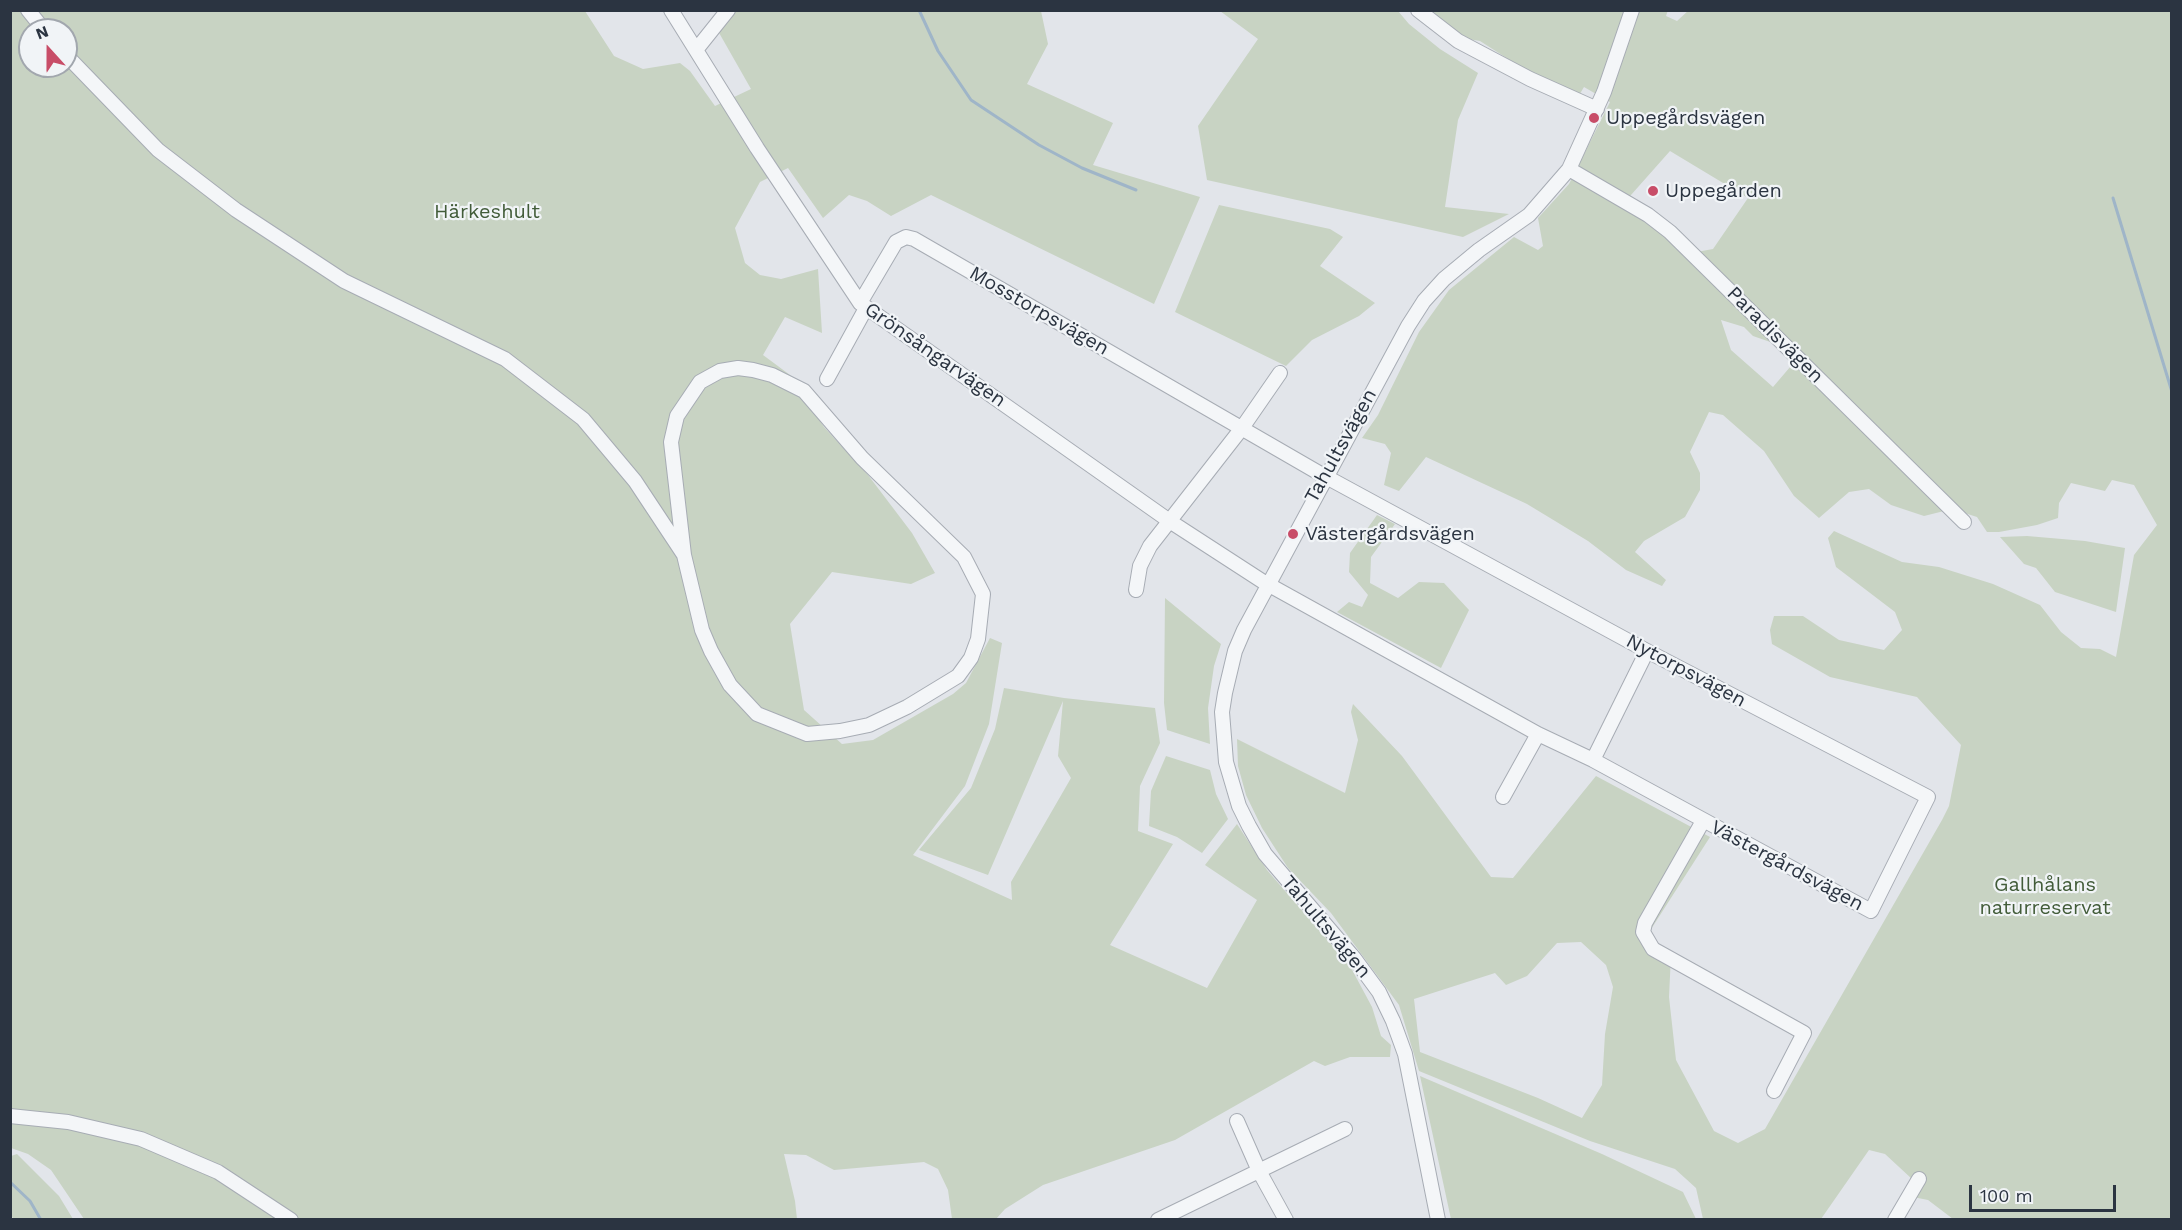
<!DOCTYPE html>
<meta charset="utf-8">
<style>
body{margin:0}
#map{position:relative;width:2182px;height:1230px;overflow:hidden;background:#e2e5ea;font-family:"Work Sans",sans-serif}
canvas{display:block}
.frame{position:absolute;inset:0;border:12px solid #2b3441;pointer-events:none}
.north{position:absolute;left:18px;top:18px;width:60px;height:60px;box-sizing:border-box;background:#f1f4f7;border:2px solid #a2a7ae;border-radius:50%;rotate:339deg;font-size:16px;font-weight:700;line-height:24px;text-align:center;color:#2b3441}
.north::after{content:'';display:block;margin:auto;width:21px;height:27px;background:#c84d68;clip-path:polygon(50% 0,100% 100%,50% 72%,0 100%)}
.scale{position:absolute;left:1969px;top:1185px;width:147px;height:27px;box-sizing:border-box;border:3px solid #2b3441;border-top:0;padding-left:8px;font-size:18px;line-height:21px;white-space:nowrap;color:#2b3441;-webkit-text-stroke:4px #f1f4f7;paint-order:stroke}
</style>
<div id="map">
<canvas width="2182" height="1230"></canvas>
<div class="frame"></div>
<div class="north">N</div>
<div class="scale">100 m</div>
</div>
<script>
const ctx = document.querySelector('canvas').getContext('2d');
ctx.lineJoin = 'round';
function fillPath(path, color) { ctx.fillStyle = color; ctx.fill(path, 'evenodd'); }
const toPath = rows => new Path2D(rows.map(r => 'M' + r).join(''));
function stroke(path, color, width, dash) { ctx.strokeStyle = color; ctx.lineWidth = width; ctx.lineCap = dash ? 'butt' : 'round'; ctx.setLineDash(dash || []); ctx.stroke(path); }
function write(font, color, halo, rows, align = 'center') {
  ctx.font = font + ' "Work Sans",sans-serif'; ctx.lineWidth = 4.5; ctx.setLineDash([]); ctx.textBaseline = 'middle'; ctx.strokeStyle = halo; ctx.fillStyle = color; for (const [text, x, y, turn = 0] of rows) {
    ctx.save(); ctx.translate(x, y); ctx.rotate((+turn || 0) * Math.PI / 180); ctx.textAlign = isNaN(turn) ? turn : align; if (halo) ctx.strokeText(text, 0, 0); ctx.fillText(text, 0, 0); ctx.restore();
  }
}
fillPath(toPath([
 [1668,10,1666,16,1677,21,1689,10,2171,11,2171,1219,1953,1219,1928,1200,1913,1197,1912,1179,1885,1154,1869,1150,1821,1219,1703,1219,1696,1188,1675,1169,1590,1141,1419,1071,1399,1005,1331,913,1288,868,1262,828,1246,795,1238,766,1237,739,1345,793,1358,740,1351,712,1353,704,1402,756,1491,877,1513,878,1596,776,1710,837,1646,937,1671,955,1669,997,1676,1060,1714,1131,1738,1143,1765,1129,1942,820,1949,806,1961,745,1917,697,1830,677,1772,644,1770,630,1774,616,1803,616,1839,640,1884,650,1902,630,1895,612,1836,567,1828,538,1834,531,1902,562,1939,567,1993,584,2040,605,2061,632,2081,648,2100,649,2116,657,2134,555,2157,525,2134,485,2112,480,2105,491,2071,483,2059,503,2058,518,2037,525,1999,532,1987,532,1977,517,1952,509,1924,516,1891,505,1869,489,1849,492,1819,518,1794,496,1764,451,1723,415,1709,412,1690,452,1700,473,1700,490,1685,517,1644,541,1635,552,1666,580,1662,586,1626,570,1588,541,1527,504,1426,457,1399,491,1384,485,1391,453,1385,444,1362,438,1378,415,1419,332,1449,290,1514,237,1538,250,1543,246,1538,218,1569,184,1610,102,1584,87,1578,97,1530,73,1480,41,1462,38,1427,11],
 [1670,151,1748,198,1713,249,1691,253,1623,204],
 [1721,320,1744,327,1753,336,1802,353,1773,387,1731,350],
 [1581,942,1606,965,1613,987,1605,1034,1602,1085,1582,1118,1538,1098,1420,1052,1414,999,1495,973,1506,985,1527,976,1557,943],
 [10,11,585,11,614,56,643,69,680,63,690,71,715,106,751,89,718,31,732,11,1041,11,1048,44,1027,84,1113,123,1093,165,1200,197,1154,304,931,195,891,216,867,201,849,195,823,218,788,168,760,182,735,228,745,263,760,275,781,279,818,269,822,333,785,317,763,355,790,375,824,427,868,475,912,533,935,573,911,584,832,572,790,624,804,710,842,744,873,740,953,694,966,683,990,638,1002,643,989,724,965,786,913,855,1012,900,1011,882,1071,778,1058,756,1063,701,988,875,919,850,971,788,995,729,1004,688,1064,698,1155,708,1160,743,1140,786,1138,831,1173,844,1110,945,1207,988,1257,900,1205,865,1237,824,1267,870,1350,966,1372,1007,1381,1036,1391,1045,1390,1057,1350,1057,1325,1066,1314,1061,1175,1140,1043,1185,1005,1209,996,1219,952,1219,948,1190,938,1169,924,1162,834,1170,806,1155,784,1154,795,1201,797,1219,84,1219,51,1170,28,1154,11,1148],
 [30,30,66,30,66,66,30,66],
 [1220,11,1398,11,1409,24,1440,49,1478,73,1458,120,1445,207,1509,214,1463,237,1207,180,1198,126,1258,39],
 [1219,205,1330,229,1343,237,1320,266,1375,303,1359,316,1312,340,1286,366,1175,312],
 [1377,515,1395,524,1371,557,1370,583,1398,598,1419,582,1444,583,1469,610,1441,668,1337,612,1349,602,1362,607,1368,595,1349,572,1350,553],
 [2027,536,2085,541,2125,548,2116,612,2055,592,2036,568,2024,564,2000,537],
 [1165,598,1221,644,1214,666,1208,708,1210,744,1167,730,1164,703],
 [1166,756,1210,770,1216,794,1228,819,1202,853,1177,837,1149,826,1151,791],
 [1420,1076,1602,1154,1683,1192,1696,1219,1451,1219],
 [17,1154,59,1196,73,1219,14,1219,11,1216,11,1156]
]), '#c8d3c3');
stroke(toPath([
 [919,10,938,51,971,100,1039,145,1082,168,1136,190],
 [2113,198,2172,392],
 [10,1182,30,1201,41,1220]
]), '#9fb5c8', 3);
const minor = toPath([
 [28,10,44,30],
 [671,10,757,148,860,303,1171,522,1262,581,1538,734,1593,760,1871,911,1928,797,1647,651,1319,473,914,239,906,237,896,242,860,303],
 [1418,10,1458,41,1530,79,1597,109],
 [696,50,728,10],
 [66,55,158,150,236,210,344,281,505,359,583,419,635,481,684,555,702,630,711,651,730,685,757,714,807,734,840,731,869,725,907,707,958,676,971,658,978,639,983,594,964,557,862,458,804,391,772,375,753,370,738,368,720,371,700,382,677,416,671,442,684,555],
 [1569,169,1648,215,1670,232,1964,522],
 [827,379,866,308],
 [1136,590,1140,566,1150,546,1242,428,1280,373],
 [1593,760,1647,651],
 [1503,797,1538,734],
 [1703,821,1645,923,1643,932,1653,949,1804,1033,1774,1091],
 [10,1116,68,1122,141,1139,218,1172,291,1220],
 [1237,1121,1259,1171,1286,1220],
 [1158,1220,1345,1129],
 [1438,1220,1405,1054,1393,1021,1379,992,1354,958,1265,854,1249,826,1239,806,1226,762,1222,712,1225,693,1235,651,1244,630,1408,326,1424,301,1444,279,1479,250,1529,215,1569,169,1604,92,1632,10],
 [1895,1220,1919,1179]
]);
stroke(minor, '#a7acb4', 16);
stroke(minor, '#f4f6f8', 14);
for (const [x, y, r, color] of [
 [1594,118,6,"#c84d68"],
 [1653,191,6,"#c84d68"],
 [1293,534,6,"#c84d68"]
]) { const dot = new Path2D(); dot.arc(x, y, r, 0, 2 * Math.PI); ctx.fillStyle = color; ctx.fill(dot); stroke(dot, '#f1f4f7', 2); }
write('20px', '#2b3441', '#f1f4f7', [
 ["Uppegårdsvägen",1606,118],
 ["Uppegården",1665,191],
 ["Västergårdsvägen",1305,534]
], 'left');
write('20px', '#425c39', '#f1f4f7', [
 ["Härkeshult",487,212],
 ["Gallhålans",2045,885],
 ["naturreservat",2045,908]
]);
write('20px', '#2b3441', '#f1f4f7', [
 ["Mosstorpsvägen",1039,311,30],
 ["Paradisvägen",1775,335,45],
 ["Grönsångarvägen",935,355,35],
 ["Tahultsvägen",1341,446,-61],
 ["Nytorpsvägen",1686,671,28],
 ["Västergårdsvägen",1787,866,28],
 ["Tahultsvägen",1326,927,50]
]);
</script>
